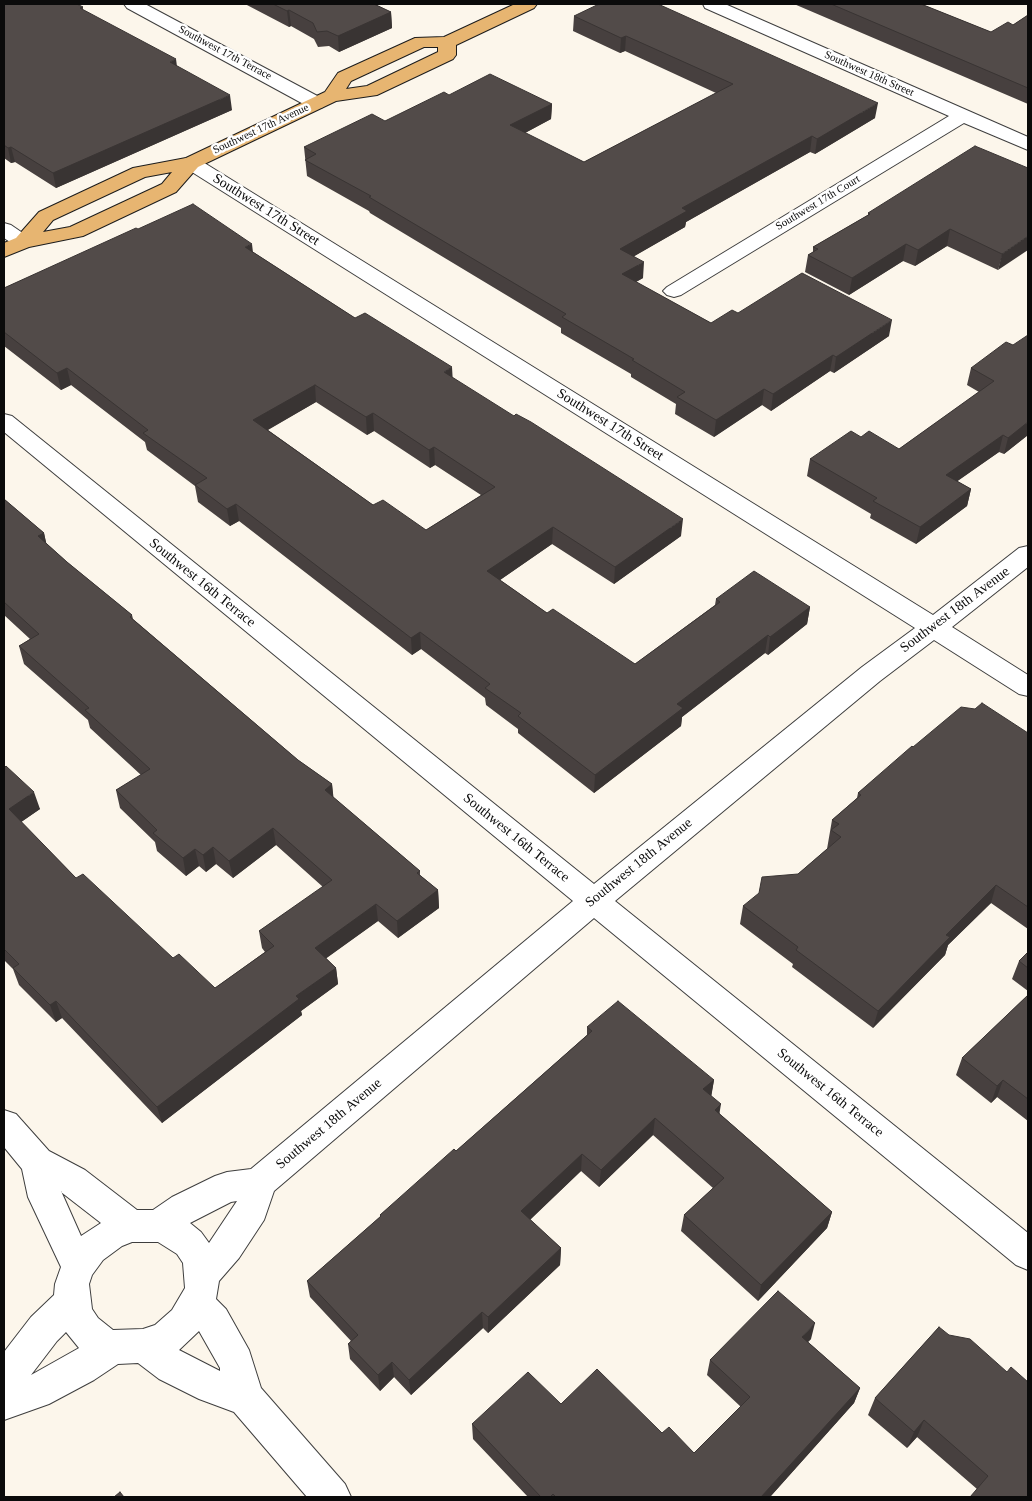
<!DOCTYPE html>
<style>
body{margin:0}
#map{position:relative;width:1032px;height:1501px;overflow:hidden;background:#fcf6eb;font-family:"Times New Roman",serif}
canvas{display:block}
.frame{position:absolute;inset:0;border:5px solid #0b0b0b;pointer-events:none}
</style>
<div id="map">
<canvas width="1032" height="1501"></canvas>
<div class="frame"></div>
</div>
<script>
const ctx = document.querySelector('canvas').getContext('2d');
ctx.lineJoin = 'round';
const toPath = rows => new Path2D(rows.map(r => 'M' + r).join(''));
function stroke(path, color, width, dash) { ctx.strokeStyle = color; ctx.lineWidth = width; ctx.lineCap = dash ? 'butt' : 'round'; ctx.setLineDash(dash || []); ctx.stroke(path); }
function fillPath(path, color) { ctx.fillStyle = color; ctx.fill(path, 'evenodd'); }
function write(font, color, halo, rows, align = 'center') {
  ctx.font = font + ' "Times New Roman",serif'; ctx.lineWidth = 5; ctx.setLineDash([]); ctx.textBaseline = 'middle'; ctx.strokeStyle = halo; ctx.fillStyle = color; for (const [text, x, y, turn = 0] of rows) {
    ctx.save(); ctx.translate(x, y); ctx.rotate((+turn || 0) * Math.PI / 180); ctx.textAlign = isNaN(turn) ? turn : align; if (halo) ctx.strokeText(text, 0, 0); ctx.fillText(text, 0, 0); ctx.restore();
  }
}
const minor = toPath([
 [124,4,145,4,323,99,325,103,323,107,316,109,309,107,127,8,124,4],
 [703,4,725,4,1028,137,1028,150,964,123,681,295,674,297,667,295,663,291,667,287,949,116,705,8,703,4],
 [191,157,198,159,933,615,1019,548,1028,546,1028,567,952,627,1028,675,1028,696,1019,694,934,640,880,681,615,901,1028,1233,1028,1270,1016,1265,594,918,274,1191,264,1220,239,1258,219,1281,216,1299,226,1309,249,1350,261,1388,345,1484,351,1497,307,1497,234,1412,199,1399,159,1379,138,1363,118,1364,94,1380,49,1404,4,1420,4,1352,31,1317,54,1295,55,1284,61,1267,28,1197,22,1169,4,1147,4,1110,16,1114,49,1151,85,1170,137,1210,153,1210,172,1197,215,1176,227,1172,251,1169,573,901,4,432,4,414,12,416,594,884,862,667,915,628,184,167,181,163,184,159,191,157],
 [61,1191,61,1192,101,1223,81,1236,61,1191],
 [237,1201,209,1243,201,1232,190,1223,231,1202,237,1201],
 [132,1242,158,1242,177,1254,183,1263,185,1288,172,1310,155,1325,143,1329,113,1330,98,1318,92,1309,89,1284,92,1275,103,1260,122,1246,132,1242],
 [199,1331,220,1368,220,1371,179,1350,199,1331],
 [66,1332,79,1348,31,1375,57,1341,66,1332],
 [4,223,11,225,30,238,33,242,30,246,23,248,16,246,4,238,4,223]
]);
const major = toPath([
 [515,4,537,4,534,8,456,45,456,55,453,59,377,95,336,101,198,167,176,192,83,236,29,247,4,257,4,243,16,238,39,212,133,168,186,158,325,92,338,73,415,38,444,37,515,4],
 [424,47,438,47,438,52,367,86,346,89,351,81,424,47],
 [172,172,162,184,70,227,43,232,53,220,145,177,172,172]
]);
stroke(minor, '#3e3e3e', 2);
stroke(major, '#1c1c1c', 2);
fillPath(minor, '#fff');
fillPath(major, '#e7b571');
fillPath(toPath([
 [4,4,83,7,83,10,177,66,232,110,56,188,15,162,11,163,4,158],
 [245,4,374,4,391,12,392,28,339,52,329,46,318,47,314,39,291,26,289,27],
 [794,4,921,4,991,32,1013,25,1028,15,1028,104],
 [574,16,875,118,815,154,810,152,686,222,685,227,634,256,643,278,636,282,711,323,738,313,889,336,834,373,830,371,771,411,762,405,714,437,675,414,676,404,631,377,631,374,561,333,561,328,370,213,369,211,307,176,304,147,385,121,449,95,552,104,551,119,525,133,584,162,716,93,625,51,620,53,573,31],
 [1028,168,998,270,947,246,915,266,903,261,849,295,805,272,808,255,813,252,813,247,868,215,868,213],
 [138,229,253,252,355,318,453,378,681,536,614,584,552,544,500,580,547,613,635,664,715,605,716,599,810,607,807,624,768,655,765,653,682,717,681,726,594,793,518,733,518,729,486,705,485,698,421,649,412,655,239,521,230,526,198,502,195,486,147,450,145,442,71,385,61,390,4,346,4,288],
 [316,402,367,435,374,431,430,468,435,465,481,495,426,530,373,505,268,430],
 [1013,345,1028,435,1004,454,999,452,957,481,971,489,967,506,916,544,870,518,871,514,807,476,810,459,861,437,899,449,979,392,967,385,971,368],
 [4,499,44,533,46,543,67,562,132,615,133,619,298,760,332,784,333,797,420,871,420,875,438,890,439,908,398,938,378,921,326,958,336,968,338,984,301,1011,302,1015,162,1123,62,1018,56,1022,19,985,13,969,4,960,4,768,40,809,21,822,76,878,173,958,215,988,265,952,262,948,259,931,323,887,276,845,233,878,216,864,206,872,199,866,186,876,157,851,155,842,120,808,116,790,141,775,90,728,88,720,24,664,19,646,30,639,4,615],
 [1028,733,1028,929,991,903,948,945,945,955,873,1028,792,967,793,964,740,924,743,906,798,874,827,849,832,820,857,798,858,793,913,747],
 [1028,952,1028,991,1012,979,1019,961],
 [1028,995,1028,1121,997,1097,991,1103,956,1075,962,1058],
 [587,1027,714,1080,711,1096,720,1114,832,1212,827,1228,758,1301,681,1231,684,1215,713,1188,653,1135,599,1187,581,1171,530,1220,561,1248,560,1265,488,1333,483,1328,411,1395,394,1377,380,1391,350,1359,348,1344,351,1341,310,1297,307,1281,380,1217,380,1215,456,1151,587,1035],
 [939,1327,1028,1497,977,1489,917,1437,907,1448,868,1415,875,1398],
 [811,1339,808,1342,860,1388,854,1403,770,1497,528,1497,473,1439,472,1424,561,1404,662,1433,694,1453,741,1407,707,1375,710,1360]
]), '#47403f');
fillPath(toPath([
 [289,10,291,26,289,27,287,11],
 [391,12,392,28,339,52,338,36],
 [626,36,625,51,620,53,621,38],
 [176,59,178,74,170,62],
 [230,95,232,110,56,188,53,173],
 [878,103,875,118,815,154,817,139],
 [552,104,551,119,510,141,510,125],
 [812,136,810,152,686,222,685,227,619,265,620,249,682,208],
 [11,147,15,162,11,163,8,148],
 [950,229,947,246,915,266,918,250],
 [1028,236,1028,250,998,270,1002,254],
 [252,244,254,261,245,247],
 [906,244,903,261,849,295,852,278],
 [644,262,643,278,621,290,622,274],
 [892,320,889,336,834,373,836,357],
 [833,355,830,371,771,411,773,394],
 [452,367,453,384,444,372],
 [67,368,71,385,61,390,57,373],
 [315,385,316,402,255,437,253,420],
 [764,389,762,405,714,437,716,420],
 [373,413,374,431,367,435,366,417],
 [1028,422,1028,435,1004,454,1008,438],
 [1003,435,999,452,942,492,946,475],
 [434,447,435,465,430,468,429,450],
 [971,489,967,506,916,544,920,527],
 [236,504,239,521,230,526,227,509],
 [683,519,681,536,614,584,615,567],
 [553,527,552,544,487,589,487,571],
 [44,533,48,551,38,536],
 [810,607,807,624,768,655,770,637],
 [420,632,421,649,412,655,411,638],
 [768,635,765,653,682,717,681,726,594,793,595,775,677,704],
 [332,784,334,802,325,790],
 [34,792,40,809,14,827,9,809],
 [273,828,276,845,233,878,229,861],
 [213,847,216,864,206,872,203,855],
 [195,849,199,866,186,876,183,858],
 [996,885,991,903,948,945,945,955,873,1028,878,1011,946,935],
 [438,890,439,908,398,938,397,921],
 [376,904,378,921,317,965,315,948],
 [336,968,338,984,301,1011,302,1015,162,1123,157,1107,296,996],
 [56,1001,62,1018,56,1022,50,1005],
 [714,1080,711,1098,703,1089],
 [1003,1080,997,1097,991,1103,997,1086],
 [721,1104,718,1122,715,1110],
 [655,1118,653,1135,599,1187,601,1170],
 [582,1154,581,1171,521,1228,521,1211],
 [832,1212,827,1228,758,1301,761,1285],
 [561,1248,560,1265,488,1333,488,1317],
 [482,1312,483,1328,411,1395,409,1380],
 [815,1323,811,1339,797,1352,802,1337],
 [392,1362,394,1377,380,1391,378,1375],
 [860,1388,854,1403,770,1497,761,1497],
 [924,1420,917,1437,907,1448,914,1432]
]), '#393433');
const building = toPath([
 [4,4,77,4,83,7,80,8,176,59,170,62,230,95,53,173,11,147,8,148,4,145,4,4],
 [273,4,374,4,391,12,338,36,327,31,317,32,313,23,289,10,287,11,273,4],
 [599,4,658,4,878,103,817,139,812,136,682,208,687,211,620,249,644,262,622,274,711,323,732,310,738,313,802,273,892,320,836,357,833,355,773,394,764,389,716,420,677,397,685,392,632,360,634,359,562,317,566,314,369,197,371,196,305,160,316,154,304,147,372,114,385,121,444,92,449,95,490,74,552,104,510,125,584,162,733,84,626,36,621,38,574,16,599,4],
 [831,4,921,4,991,32,1008,22,1013,25,1028,15,1028,88,831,4],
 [975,146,1028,168,1028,236,1002,254,950,229,918,250,906,244,852,278,808,255,818,249,813,247,870,214,868,213,975,146],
 [193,204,252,244,245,247,355,318,365,313,452,367,444,372,514,416,516,414,531,422,683,519,615,567,553,527,487,571,547,613,553,609,635,664,720,602,716,599,754,571,810,607,770,637,768,635,677,704,683,708,595,775,518,716,521,713,485,688,490,684,420,632,411,638,236,504,227,509,195,485,207,478,143,433,148,430,67,368,57,373,4,332,4,288,136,228,138,229,193,204],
 [315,385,366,417,373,413,429,450,434,447,495,487,426,530,383,500,373,505,253,420,315,385],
 [1028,335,1028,422,1008,438,1003,435,946,475,971,489,920,527,873,501,877,498,810,459,851,431,861,437,869,431,899,449,994,381,971,368,1006,342,1013,345,1028,335],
 [4,499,44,533,38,536,67,562,132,615,130,617,298,760,332,784,325,790,420,871,417,873,438,890,397,921,376,904,315,948,336,968,296,996,299,999,157,1107,56,1001,50,1005,13,968,19,964,4,949,4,768,6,766,34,792,9,809,76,878,83,874,173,958,179,954,215,988,274,946,259,931,332,880,273,828,229,861,213,847,203,855,195,849,183,858,153,833,157,830,116,790,150,769,85,710,89,708,19,646,39,634,4,602,4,499],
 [982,703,1028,733,1028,907,996,885,946,935,950,937,878,1011,796,950,798,947,743,906,759,893,762,877,798,874,841,837,831,830,839,824,832,820,861,795,858,793,912,746,913,747,961,707,975,709,982,703],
 [1028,952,1028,968,1019,961,1028,952],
 [1028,995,1028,1099,1003,1080,997,1086,962,1058,1028,995],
 [618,1001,714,1080,703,1089,721,1104,715,1110,832,1212,761,1285,684,1215,724,1178,655,1118,601,1170,582,1154,521,1211,561,1248,488,1317,482,1312,409,1380,392,1362,378,1375,348,1344,358,1335,307,1281,381,1216,380,1215,454,1149,456,1151,592,1031,587,1027,618,1001],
 [778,1291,815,1323,802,1337,860,1388,761,1497,556,1497,553,1494,550,1497,541,1497,472,1424,528,1372,561,1404,597,1369,662,1433,669,1427,694,1453,750,1397,710,1360,778,1291],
 [939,1327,949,1335,970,1339,1007,1372,1011,1367,1028,1382,1028,1497,970,1497,988,1476,924,1420,914,1432,875,1398,939,1327],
 [120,1492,124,1497,114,1497,120,1492]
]);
fillPath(building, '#524b49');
stroke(building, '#393433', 1);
write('11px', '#0b0b0b', '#fff', [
 ["Southwest 17th Terrace",225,53,28],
 ["Southwest 18th Street",869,74,24],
 ["Southwest 17th Avenue",261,129,-25],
 ["Southwest 17th Court",818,203,-31]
]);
write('14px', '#0b0b0b', '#fff', [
 ["Southwest 17th Street",266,210,32],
 ["Southwest 17th Street",610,425,32],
 ["Southwest 16th Terrace",202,583,39],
 ["Southwest 18th Avenue",955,610,-37],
 ["Southwest 16th Terrace",516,838,39],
 ["Southwest 18th Avenue",639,863,-39],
 ["Southwest 16th Terrace",830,1093,39],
 ["Southwest 18th Avenue",329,1124,-40]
]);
</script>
